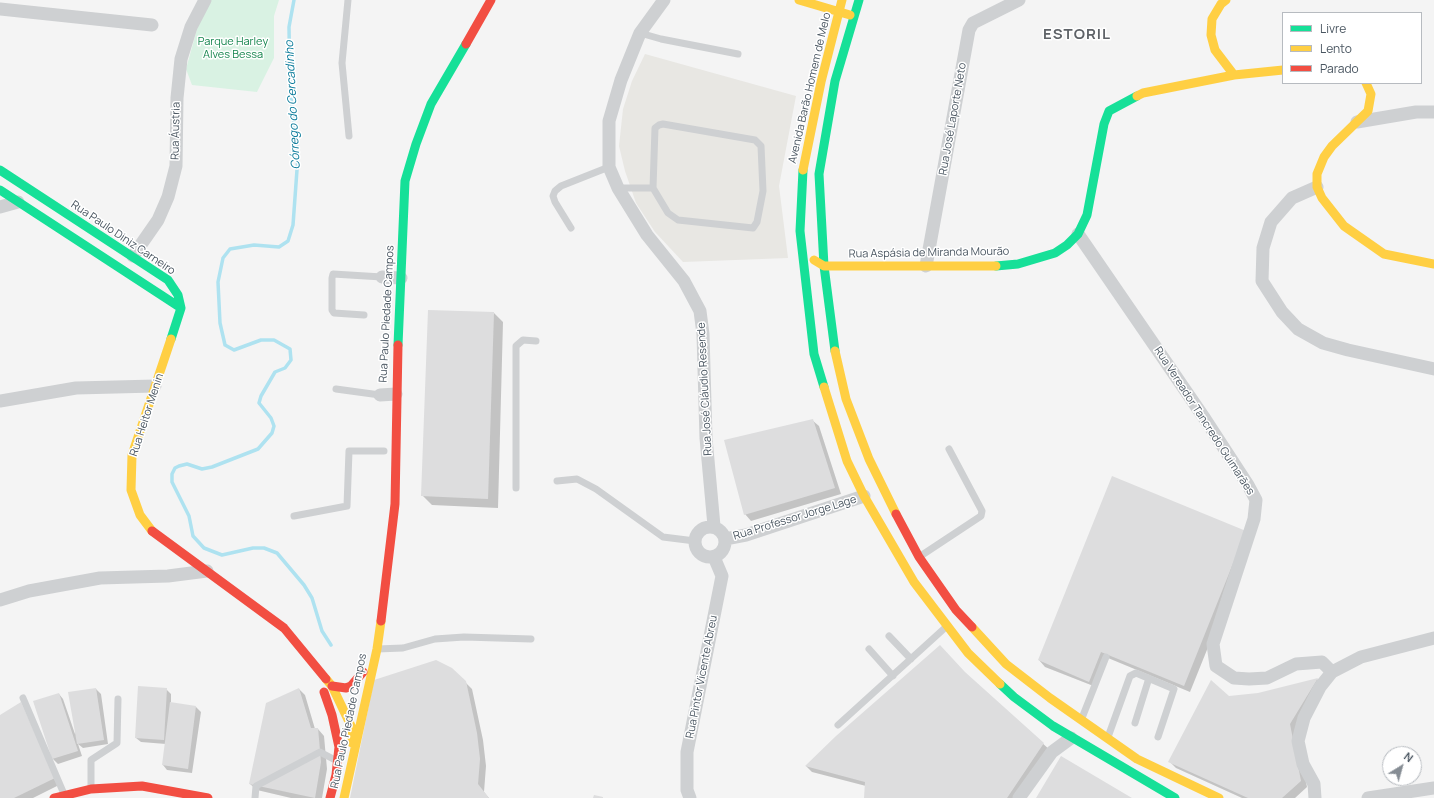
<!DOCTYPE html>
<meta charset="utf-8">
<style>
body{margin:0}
#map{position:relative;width:1434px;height:798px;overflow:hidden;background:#f4f4f4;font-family:Manrope,sans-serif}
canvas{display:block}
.legend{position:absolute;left:1282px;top:12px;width:140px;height:72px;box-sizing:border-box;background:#fff;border:1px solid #b7bbc0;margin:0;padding:5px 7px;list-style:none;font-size:12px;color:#4a5661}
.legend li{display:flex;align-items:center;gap:8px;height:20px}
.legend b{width:20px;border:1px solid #b7bbc0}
.north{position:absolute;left:1382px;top:746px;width:40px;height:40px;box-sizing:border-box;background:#fff;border:1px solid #b7bbc0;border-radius:50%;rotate:37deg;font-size:11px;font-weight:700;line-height:16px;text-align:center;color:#4a5661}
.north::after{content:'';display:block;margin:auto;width:14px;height:18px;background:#868d94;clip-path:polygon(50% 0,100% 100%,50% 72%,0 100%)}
</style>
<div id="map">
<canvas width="1434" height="798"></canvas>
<ul class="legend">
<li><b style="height:5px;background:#16e098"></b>Livre</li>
<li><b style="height:5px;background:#ffcf43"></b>Lento</li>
<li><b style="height:5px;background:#f24e42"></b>Parado</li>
</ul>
<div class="north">N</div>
</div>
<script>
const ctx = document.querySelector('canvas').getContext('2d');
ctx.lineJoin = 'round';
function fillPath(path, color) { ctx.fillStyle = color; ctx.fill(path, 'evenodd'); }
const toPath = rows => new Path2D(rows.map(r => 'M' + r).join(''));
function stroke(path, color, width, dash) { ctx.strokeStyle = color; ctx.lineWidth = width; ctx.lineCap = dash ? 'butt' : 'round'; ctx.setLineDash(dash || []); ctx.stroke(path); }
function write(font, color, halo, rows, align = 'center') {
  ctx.font = font + ' Manrope,sans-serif'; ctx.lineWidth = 3; ctx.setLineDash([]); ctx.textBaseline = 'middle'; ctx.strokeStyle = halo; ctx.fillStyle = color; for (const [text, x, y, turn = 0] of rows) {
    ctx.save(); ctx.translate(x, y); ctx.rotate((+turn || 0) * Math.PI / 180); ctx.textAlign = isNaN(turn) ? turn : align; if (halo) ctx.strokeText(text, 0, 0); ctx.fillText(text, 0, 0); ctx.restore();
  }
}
fillPath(toPath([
 [645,54,796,96,779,186,788,258,683,262,655,232,636,203,625,171,619,146,623,109,632,81]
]), '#e8e7e3');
fillPath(toPath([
 [209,0,279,0,274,16,274,58,257,92,192,85,186,69,202,11]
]), '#d9f2e3');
fillPath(toPath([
 [494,313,503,322,498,508,432,505,422,495],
 [812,420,819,426,841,494,751,521,745,514],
 [1252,538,1190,692,1108,658,1096,687,1045,667,1039,660],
 [967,676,1050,750,1018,798,865,798,866,786,812,772,806,766],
 [1317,679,1323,685,1296,731,1307,787,1295,798,1242,798,1176,768,1169,761,1258,694],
 [465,682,472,689,483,740,486,766,484,792,489,798,351,798],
 [96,689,101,694,108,744,83,748,78,744,82,756,58,764,53,759,34,702,59,694,63,699,75,734],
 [166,689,171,694,171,703,196,707,201,712,192,773,167,770,163,765,166,744,141,742,136,738],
 [299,689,305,695,315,729,318,729,324,736,327,769,322,798,291,798,257,790,250,784],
 [0,716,61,784,33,798,0,798]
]), '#0003');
stroke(toPath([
 [294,0,289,27,290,90,298,156,293,225,288,241,279,247,254,245,230,249,223,258,218,282,220,323,225,345,234,350,261,340,274,340,290,349,291,360,285,368,275,372,261,396,259,403,271,418,274,426,272,433,258,449,212,467,202,469,187,464,179,466,175,468,172,474,172,482,189,516,193,536,204,548,222,555,253,548,264,548,277,553,304,585,312,598,322,631,331,645]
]), '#aee2f0', 3.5);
fillPath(toPath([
 [428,310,494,312,488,499,421,496],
 [813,419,835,488,744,515,724,440],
 [1112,476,1246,531,1184,686,1101,652,1089,682,1038,660],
 [940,645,965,672,1044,743,1007,798,864,798,865,782,805,766,836,736],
 [436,660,452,668,466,681,477,733,480,759,478,784,489,798,350,798,374,680],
 [1318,678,1290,724,1301,781,1282,798,1248,798,1168,762,1211,680,1229,696,1258,693],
 [138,686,167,688,164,740,135,738],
 [96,688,104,740,77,744,68,692],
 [299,688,311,728,318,728,321,762,315,798,249,784,266,703],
 [59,693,78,751,52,759,33,701],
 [21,702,55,778,14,798,0,798,0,715],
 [170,702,196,706,188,769,162,765],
 [1061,756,1132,798,1036,798],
 [594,795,603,797,603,798,593,798]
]), '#ddddde');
stroke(toPath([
 [348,0,342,63,349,136],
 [640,33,661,39,738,54],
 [663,124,755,140,761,146,763,191,757,222,753,228,678,220,668,213,653,188,655,128,659,125,663,124],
 [618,188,653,188],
 [571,228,555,202,553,196,555,191,561,186,609,167],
 [364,315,334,313,332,310,332,278,333,274,382,277],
 [336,389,380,395],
 [557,481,577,479,596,489,663,537,695,541],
 [516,488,516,346,523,340,536,341],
 [294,516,347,506,349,451,384,451],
 [919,557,981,516,982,511,949,449],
 [889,636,911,659],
 [377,649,403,648,435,639,464,637,531,639],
 [869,649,893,676],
 [23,698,64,794],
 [1082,718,1106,657],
 [1135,723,1149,678],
 [838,725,947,626],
 [1108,737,1130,676,1136,673,1174,689,1158,737],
 [91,788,91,760,117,743,118,699],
 [255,798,256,786,320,752,337,761]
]), '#ced0d2', 7);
stroke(toPath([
 [664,0,640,33,621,80,609,121,609,167,618,188,647,235,684,281,700,311,703,334,706,438,714,526],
 [0,9,152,25],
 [1357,122,1416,112,1434,112],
 [1317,187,1292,198,1271,222,1263,248,1262,281,1282,312,1298,329,1323,343,1348,350,1434,369],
 [0,207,18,202],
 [1078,234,1205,419,1248,485,1256,500,1254,519,1213,644,1216,666,1234,678,1249,679,1267,678,1296,664,1322,662,1332,672,1320,687,1304,718,1298,741,1303,764,1314,784,1315,798],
 [133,256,158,220,168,197,176,166,177,98,181,59,191,27,205,0],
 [926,266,969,30,973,23,1019,0],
 [382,277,401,278],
 [380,395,396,394],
 [0,401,76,388,155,386],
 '695 542a15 15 0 1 1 30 0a15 15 0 1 1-30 0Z',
 [725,539,746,535,864,496],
 [0,600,29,591,100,578,168,576,207,571],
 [1332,672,1361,657,1434,638],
 [690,798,687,790,687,752,722,576,714,557],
 [1019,798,1052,752,1071,738],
 [1368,798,1434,788]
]), '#ced0d2', 13);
stroke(toPath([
 [0,170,168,280,178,295,181,308,171,339],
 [803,170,800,231,814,354,824,387],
 [0,190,181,308],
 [996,266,1018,264,1055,253,1067,245,1078,234,1087,215,1104,124,1109,111,1137,96],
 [398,345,405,181,416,144,431,104,466,44],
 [835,351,824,266,819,174,835,81,859,0],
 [1000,684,1014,697,1053,726,1175,798]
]), '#16e098', 9);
stroke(toPath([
 [799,0,850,15],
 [1226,0,1221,4,1212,19,1211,35,1215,50,1234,75],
 [1366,83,1371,94,1368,111,1332,146,1324,157,1317,174,1317,187,1322,198,1344,226,1384,254,1434,264],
 [1137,96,1143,93,1234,75,1283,70],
 [803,170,821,82,842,0],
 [814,260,824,266,996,266],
 [835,351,846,399,869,459,896,514],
 [824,387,847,461,864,496,914,582,968,653,1000,684],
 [152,531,140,515,131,490,132,455,171,339],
 [972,627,1006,664,1050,698,1137,759,1219,798],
 [326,679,332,686,352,728,352,743],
 [344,798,377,649,381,621]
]), '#ffcf43', 9);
stroke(toPath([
 [466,44,491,0],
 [896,514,919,557,956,610,972,627],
 [152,531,284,628,326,679],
 [381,621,395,504,398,345],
 [332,686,346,688,351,686,363,672],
 [324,692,332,715,339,747,336,775,330,798],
 [54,798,91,789,142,786,208,798]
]), '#f24e42', 9);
write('11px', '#17864f', '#fff', [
 ["Parque Harley",233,42],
 ["Alves Bessa",233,55]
]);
write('11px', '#4a5661', '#fff', [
 ["Avenida Barão Homem de Melo",810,88,-77],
 ["Rua José Laporte Neto",953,119,-80],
 ["Rua Áustria",176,131,-89],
 ["Rua Paulo Diniz Carneiro",123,238,34],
 ["Rua Aspásia de Miranda Mourão",929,253,-1],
 ["Rua Paulo Piedade Campos",387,314,-87],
 ["Rua José Cláudio Resende",705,389,-93],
 ["Rua Heitor Menin",147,415,-72],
 ["Rua Vereador Tancredo Guimarães",1204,421,57],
 ["Rua Professor Jorge Lage",795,518,-17],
 ["Rua Pintor Vicente Abreu",702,677,-79],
 ["Rua Paulo Piedade Campos",349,721,-78]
]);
write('italic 12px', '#0c7c9b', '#fff', [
 ["Córrego do Cercadinho",293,105,-93]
]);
ctx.letterSpacing = '1px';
write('bold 15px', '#5f6368', '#fff', [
 ["ESTORIL",1077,35]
]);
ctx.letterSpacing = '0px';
</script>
